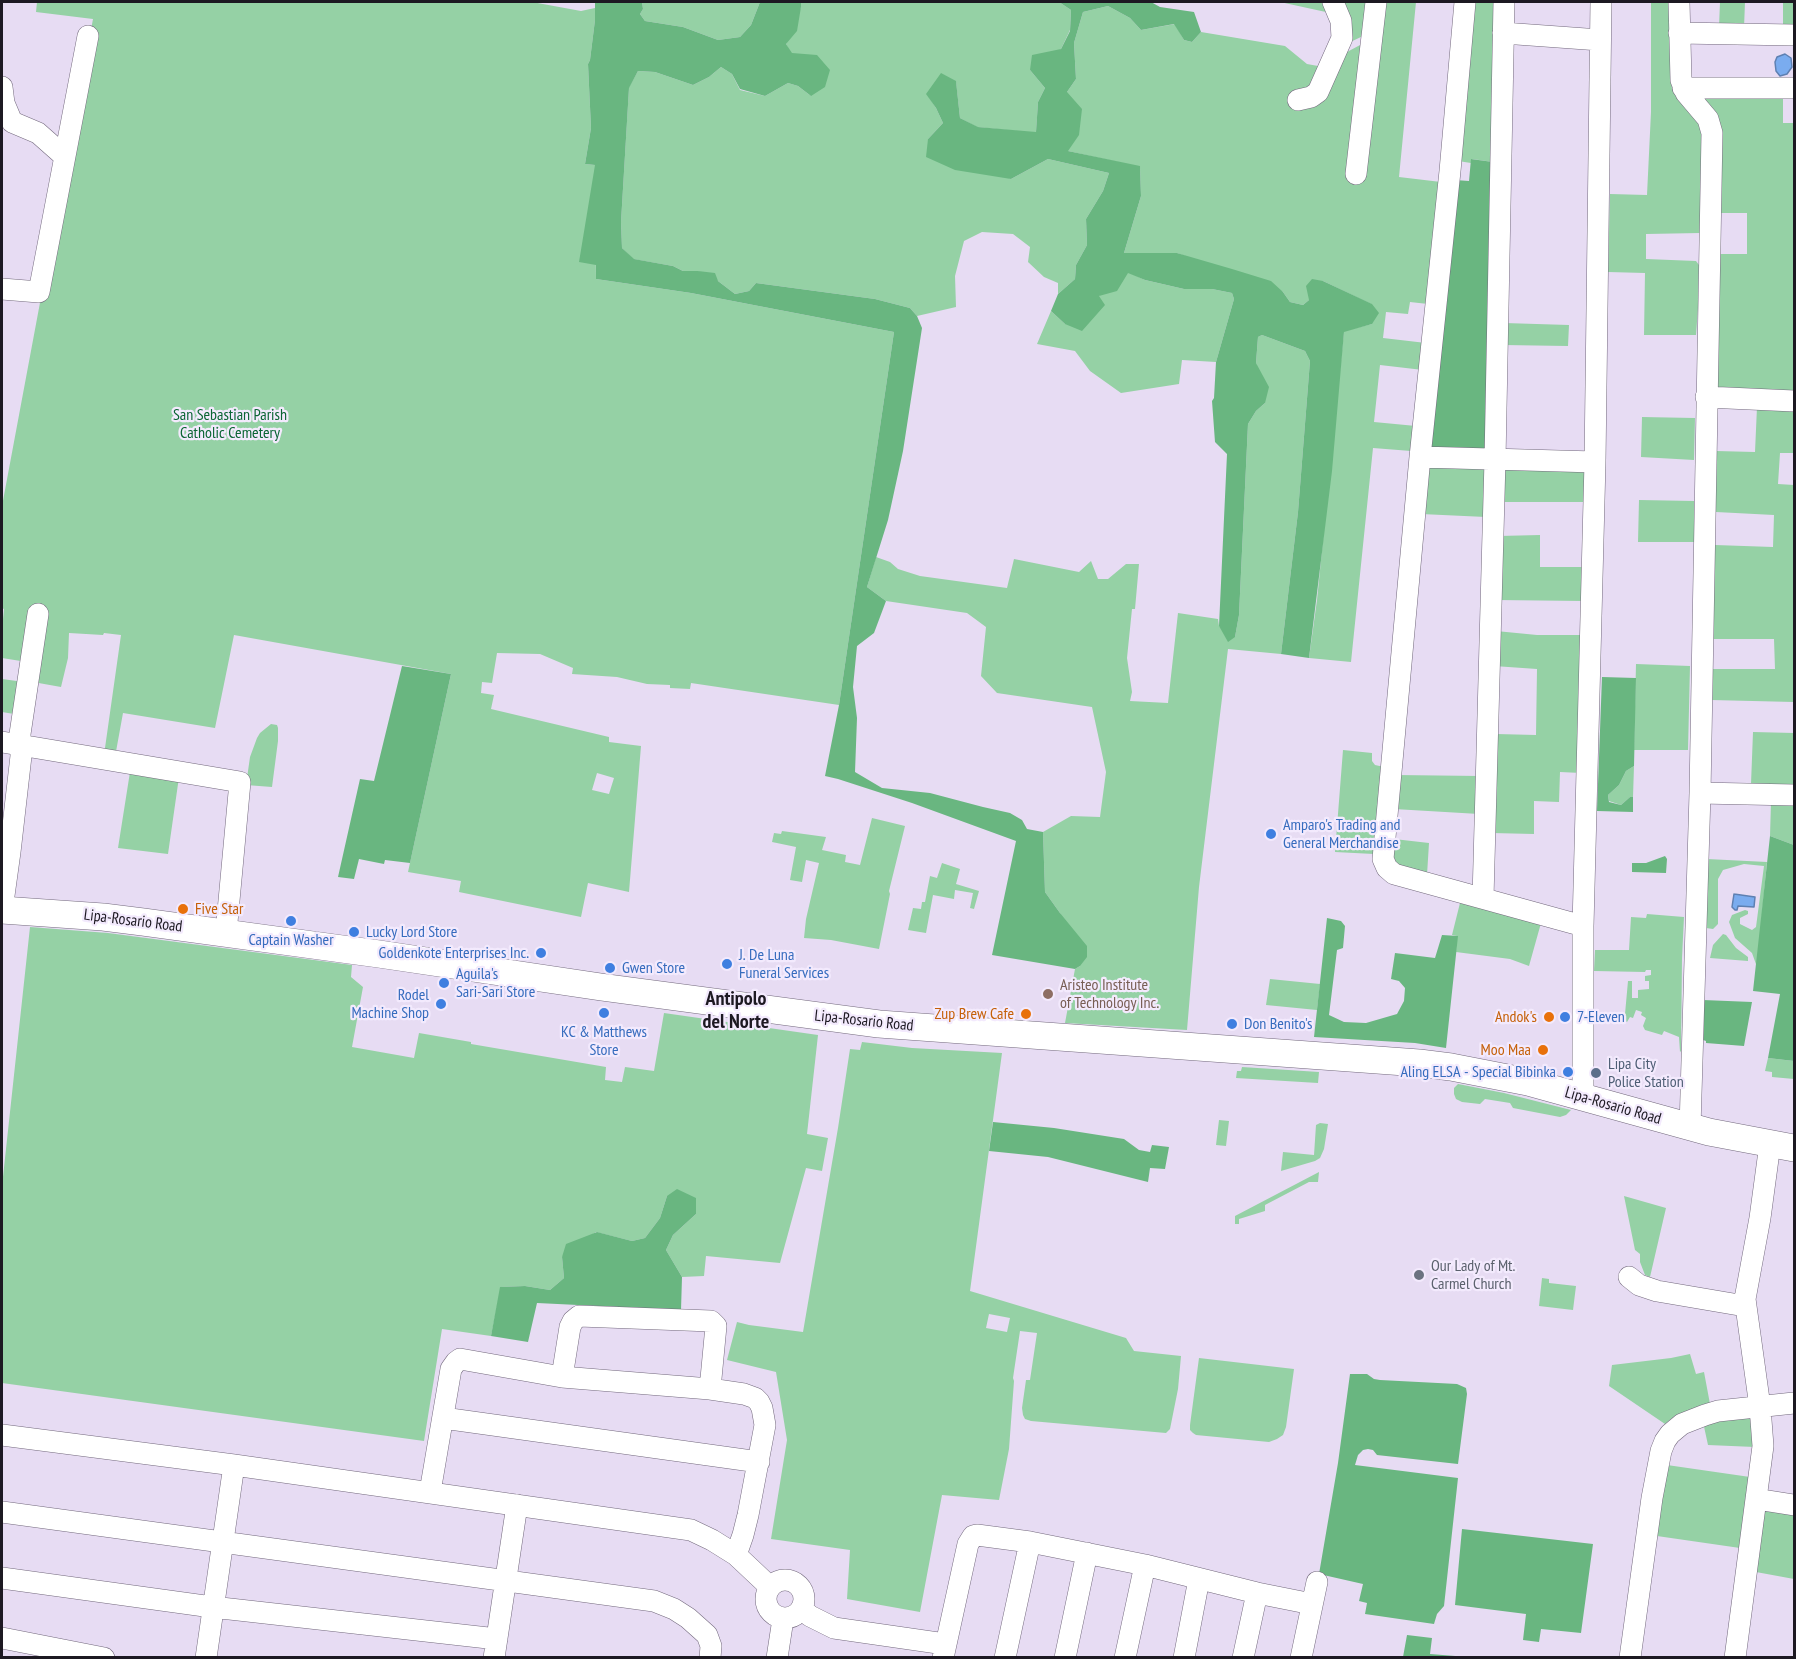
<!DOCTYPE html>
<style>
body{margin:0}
#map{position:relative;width:1796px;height:1659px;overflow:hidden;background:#e7dcf3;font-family:"PT Sans Narrow",sans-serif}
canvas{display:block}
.frame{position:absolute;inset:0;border:3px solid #1d1922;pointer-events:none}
</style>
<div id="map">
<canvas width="1796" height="1659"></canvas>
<div class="frame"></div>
</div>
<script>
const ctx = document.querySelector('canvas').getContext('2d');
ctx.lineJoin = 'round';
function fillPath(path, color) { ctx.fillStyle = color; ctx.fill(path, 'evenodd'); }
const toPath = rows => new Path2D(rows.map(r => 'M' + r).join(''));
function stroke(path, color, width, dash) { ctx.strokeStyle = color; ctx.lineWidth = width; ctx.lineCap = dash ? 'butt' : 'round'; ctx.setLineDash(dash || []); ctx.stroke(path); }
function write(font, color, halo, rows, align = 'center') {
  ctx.font = font + ' "PT Sans Narrow",sans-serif'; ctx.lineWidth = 4.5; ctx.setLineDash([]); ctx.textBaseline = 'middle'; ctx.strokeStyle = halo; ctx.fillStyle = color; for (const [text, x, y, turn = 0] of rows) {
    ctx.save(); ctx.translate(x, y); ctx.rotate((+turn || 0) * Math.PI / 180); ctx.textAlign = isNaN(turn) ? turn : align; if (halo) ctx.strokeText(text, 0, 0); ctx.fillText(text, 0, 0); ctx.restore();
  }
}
fillPath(toPath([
 [37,2,532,2,581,11,595,8,595,20,590,60,588,64,591,128,585,164,595,165,596,279,691,293,894,332,839,705,691,683,690,689,670,688,670,685,647,684,617,677,572,674,573,668,540,654,497,653,492,683,482,682,481,693,494,695,491,709,609,737,609,742,641,746,629,892,588,883,581,917,459,892,461,881,408,872,451,674,234,635,215,728,123,713,115,757,104,755,121,635,104,633,103,635,69,633,68,658,61,687,33,682,27,662,2,658,2,629,4,609,2,608,2,506,93,19,36,12],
 [597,773,614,778,609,794,592,790],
 [642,2,760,2,751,25,740,37,718,40,683,27,645,21,640,14,643,9],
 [801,2,1059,2,1071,10,1070,30,1061,49,1030,70,1045,88,1038,102,1036,133,977,127,960,118,956,82,927,94,936,108,943,123,928,139,1011,179,1048,159,1109,173,1103,191,1086,219,1087,245,1076,265,1075,279,1058,294,1058,283,1044,277,1028,262,1030,247,1013,234,982,232,964,241,955,276,956,307,917,316,910,308,875,299,756,283,749,291,735,294,718,281,698,271,683,271,673,266,633,259,622,248,621,222,629,87,638,71,655,72,693,85,709,77,721,67,732,74,740,90,765,96,788,83,798,86,811,96,786,44,801,7],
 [1280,2,1329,2,1335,14,1312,9],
 [1336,2,1372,2,1363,36,1342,46],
 [1382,2,1416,2,1399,177,1441,182,1428,304,1410,302,1408,314,1386,312,1383,338,1426,343,1423,370,1380,365,1374,422,1416,426,1411,451,1373,448,1351,662,1309,658,1317,600,1344,331,1372,324,1371,304,1323,281,1309,300,1303,305,1290,302,1283,292,1177,253,1124,253,1141,196,1140,167,1068,151,1067,92,1076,79,1074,43,1083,12,1108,6,1130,18,1141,30,1175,24,1184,40,1192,42,1201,32,1285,46,1307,64,1318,66,1321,74,1294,101,1347,52,1362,44],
 [1468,2,1498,2,1493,162,1472,159,1471,163,1458,161],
 [1651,2,1672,2,1670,72,1672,88,1702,125,1700,233,1646,234,1646,259,1696,261,1699,265,1698,308,1696,335,1644,335,1645,273,1608,272,1610,194,1647,195,1651,112],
 [1720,2,1745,2,1744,28,1719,27],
 [1783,2,1794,2,1794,30,1783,28],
 [1783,91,1783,123,1794,123,1794,392,1720,389,1717,386,1717,254,1747,254,1747,213,1718,213,1699,93],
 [1128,272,1145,280,1184,289,1212,289,1232,293,1234,299,1216,362,1182,360,1179,384,1121,393,1090,371,1075,351,1037,344,1051,311,1065,324],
 [1504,323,1569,325,1568,346,1503,345],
 [1262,335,1305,351,1310,361,1298,512,1281,654,1228,649,1199,887,1187,1030,1065,1023,1075,969,1080,966,1060,913,1045,892,1043,832,1071,816,1100,817,1106,772,1092,707,997,693,981,676,986,627,967,613,886,601,867,587,876,557,890,562,898,569,920,576,1007,588,1014,559,1079,572,1091,561,1098,579,1108,579,1126,564,1139,564,1135,609,1132,609,1127,658,1132,692,1130,701,1168,703,1178,613,1218,619,1219,626,1235,637,1239,615,1248,424,1256,411,1265,403,1256,363,1258,337],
 [1757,407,1794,408,1793,453,1780,453,1778,484,1794,485,1794,702,1711,700,1711,669,1775,669,1774,639,1711,639,1715,545,1773,547,1774,515,1716,512,1716,451,1755,452],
 [1642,417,1695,418,1694,460,1641,457],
 [1425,466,1485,467,1486,517,1421,514],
 [1503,468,1585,471,1585,502,1499,502],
 [1639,500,1694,501,1694,542,1638,542],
 [1540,535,1540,567,1585,567,1584,601,1496,600,1499,536],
 [1496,631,1537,635,1583,635,1581,773,1560,772,1559,802,1534,801,1534,834,1492,833,1496,734,1536,735,1537,669,1494,666],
 [1636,664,1690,666,1688,750,1634,750],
 [2,679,24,682,20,715,2,712],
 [271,724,277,725,278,728,278,741,272,787,246,785,250,757,257,738,260,733],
 [1753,732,1794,733,1794,784,1751,784],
 [1343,750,1372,753,1372,761,1375,765,1384,767,1374,854,1335,852],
 [1634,766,1633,797,1630,797,1621,805,1609,801,1608,795,1619,785,1626,771],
 [130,772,179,777,168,854,118,848],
 [1396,775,1480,776,1479,814,1394,809],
 [1771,802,1794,804,1794,845,1770,836],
 [872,818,905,826,889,891,890,894,879,949,831,940,804,938,806,919,819,863,806,860,802,882,790,880,796,847,772,842,774,833,781,834,782,831,826,837,822,850,846,855,845,862,860,865],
 [1394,839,1429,843,1427,875,1396,865,1392,862],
 [1707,859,1767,862,1757,967,1752,953,1735,938,1729,922,1732,915,1745,910,1748,911,1748,914,1740,918,1740,924,1752,930,1756,927,1764,866,1744,864,1723,870,1718,879,1718,924,1713,929,1706,928],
 [942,863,960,869,956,884,979,891,974,909,970,908,973,893,955,890,954,899,933,895,926,933,908,930,913,908,921,909,922,902,925,902,930,876,937,878],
 [1461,899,1541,923,1529,966,1510,959,1456,952,1457,936,1452,935],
 [1647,914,1684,917,1682,958,1681,1051,1680,1052,1679,1037,1664,1031,1662,1035,1645,1030,1643,1026,1646,1018,1641,1015,1642,1012,1636,1010,1633,1018,1630,1017,1627,1022,1623,1020,1625,1014,1628,981,1632,981,1632,998,1638,998,1638,990,1649,989,1649,981,1645,981,1645,976,1651,975,1651,970,1646,970,1645,972,1594,971,1595,950,1629,950,1631,917,1646,918],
 [30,927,108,933,352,965,351,977,363,987,352,1047,414,1058,419,1033,471,1042,471,1044,606,1067,605,1080,622,1082,625,1067,654,1071,664,1013,818,1035,807,1134,828,1138,822,1171,806,1168,780,1263,706,1256,704,1276,682,1277,666,1250,673,1235,696,1214,667,1196,660,1218,645,1238,632,1241,596,1232,562,1257,564,1278,550,1290,525,1286,501,1287,491,1336,442,1329,424,1441,2,1383,2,1186],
 [1723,934,1726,935,1736,948,1748,957,1748,961,1710,958,1713,945],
 [1270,979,1320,984,1317,1010,1266,1005],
 [862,1042,912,1048,1002,1053,970,1291,1126,1338,1134,1351,1181,1356,1178,1389,1170,1429,1166,1433,1031,1421,1025,1419,1023,1415,1022,1408,1026,1380,1030,1380,1037,1333,1020,1331,1013,1378,1014,1381,1009,1449,999,1500,942,1495,920,1612,847,1599,850,1550,771,1539,787,1440,776,1372,727,1360,737,1322,749,1325,803,1332,838,1128,850,1049,860,1050],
 [989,1314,1010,1318,1007,1332,986,1328],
 [1768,1058,1794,1061,1794,1079,1772,1077,1772,1072,1765,1071],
 [1242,1067,1319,1072,1318,1083,1236,1078,1237,1071,1241,1071],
 [1458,1084,1504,1093,1571,1110,1566,1115,1560,1117,1513,1108,1510,1103,1485,1099,1480,1104,1462,1102,1456,1099,1454,1094,1454,1088],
 [1219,1120,1229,1121,1226,1146,1216,1145],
 [1320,1123,1328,1124,1324,1149,1320,1158,1315,1161,1281,1171,1283,1152,1314,1155,1316,1125],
 [1319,1172,1318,1182,1309,1182,1265,1205,1265,1211,1239,1219,1239,1224,1235,1224,1235,1216],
 [1624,1196,1666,1208,1650,1277,1645,1275,1640,1262,1640,1254,1635,1250],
 [1542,1278,1549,1279,1549,1283,1576,1286,1573,1310,1539,1306],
 [1690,1354,1696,1374,1704,1372,1710,1404,1671,1419,1665,1424,1609,1386,1612,1365,1671,1358],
 [1199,1358,1294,1369,1286,1427,1283,1435,1277,1439,1269,1442,1196,1435,1193,1433,1190,1430,1190,1425],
 [1751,1417,1755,1447,1708,1445,1703,1422],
 [1667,1465,1750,1477,1740,1548,1657,1536],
 [1766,1510,1794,1515,1794,1579,1756,1572,1764,1513]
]), '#95d1a5');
fillPath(toPath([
 [595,2,642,2,643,9,640,14,645,21,683,27,718,40,740,37,751,25,760,2,801,2,801,7,797,31,786,44,792,53,817,55,830,70,825,87,811,96,798,86,788,83,765,96,740,89,732,74,721,67,709,77,693,85,655,72,638,71,629,88,621,222,622,248,634,259,673,266,683,271,698,271,715,273,718,281,735,294,749,291,756,283,875,299,910,308,917,316,922,328,903,451,888,520,867,587,886,601,874,633,857,646,853,687,857,718,855,772,882,788,930,793,983,807,1010,813,1022,820,1027,829,1043,832,1045,892,1060,913,1087,946,1087,957,1080,966,1075,969,992,955,1016,841,912,803,838,779,825,776,839,705,894,332,691,293,596,279,596,265,579,262,595,165,585,164,591,128,588,64,590,60,595,20],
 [1059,2,1151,2,1160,7,1194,12,1201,32,1192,42,1184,40,1174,24,1141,30,1130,18,1108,6,1083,12,1074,43,1076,79,1067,92,1082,109,1079,135,1068,151,1140,166,1141,196,1124,253,1177,253,1232,269,1271,281,1283,292,1290,302,1303,305,1309,300,1306,286,1312,279,1323,281,1372,304,1379,313,1372,324,1344,332,1332,471,1309,658,1281,654,1298,512,1310,361,1305,351,1262,335,1258,337,1256,363,1269,387,1265,403,1256,411,1248,424,1239,615,1235,637,1228,642,1219,626,1227,454,1215,442,1212,401,1214,398,1216,362,1234,299,1232,293,1212,289,1184,289,1145,280,1128,273,1117,291,1099,296,1105,305,1082,331,1065,324,1051,311,1058,294,1075,279,1076,265,1087,245,1086,219,1103,191,1109,173,1048,159,1011,179,955,170,926,157,928,139,943,123,936,108,926,94,941,73,956,81,960,118,978,127,1036,132,1038,102,1045,88,1030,70,1032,55,1061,49,1070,31,1071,10],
 [1471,159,1493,162,1486,451,1432,451,1427,442,1455,180,1469,181],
 [402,666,451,674,410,863,385,860,384,864,359,859,354,879,338,877,360,779,374,781],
 [1602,677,1636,678,1634,766,1626,771,1619,785,1608,795,1609,802,1621,805,1630,797,1633,797,1633,812,1597,811],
 [1770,836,1794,845,1794,1061,1768,1058,1780,994,1753,991],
 [1665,856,1667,859,1666,873,1632,872,1632,863,1646,863],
 [1327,918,1341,921,1345,926,1343,948,1337,950,1329,1015,1344,1022,1366,1023,1397,1014,1404,1001,1405,988,1399,981,1391,979,1395,953,1435,958,1442,935,1458,936,1446,1048,1415,1043,1314,1037],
 [1703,1000,1752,1002,1744,1046,1706,1043,1706,1041,1703,1040],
 [993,1122,1054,1128,1124,1139,1139,1150,1150,1152,1152,1145,1169,1147,1165,1169,1150,1168,1148,1182,1048,1157,989,1151],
 [677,1189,696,1198,696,1214,673,1235,666,1250,682,1277,681,1310,537,1303,528,1342,491,1336,500,1287,525,1286,550,1290,564,1278,562,1257,566,1244,597,1232,632,1241,645,1238,660,1218,667,1196],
 [1350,1374,1367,1374,1374,1379,1380,1380,1457,1384,1466,1388,1467,1394,1458,1464,1377,1455,1373,1450,1368,1449,1363,1450,1358,1455,1355,1465,1458,1478,1444,1606,1437,1614,1434,1624,1365,1614,1367,1603,1359,1601,1363,1584,1319,1574,1338,1463],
 [1462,1529,1593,1544,1581,1633,1541,1629,1539,1642,1523,1640,1526,1614,1455,1605],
 [1407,1635,1432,1638,1430,1654,1468,1657,1403,1657]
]), '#69b680');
const water = toPath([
 [1785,54,1791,58,1792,67,1787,74,1780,76,1776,71,1775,62,1777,57,1785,54],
 [1734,894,1755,897,1754,907,1738,906,1737,910,1735,910,1732,907,1734,894]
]);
fillPath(water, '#7aacef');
stroke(water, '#5e80b2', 1.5);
const minor = toPath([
 [1465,2,1450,171,1420,457,1383,859,1387,868,1394,874,1583,926],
 [1679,2,1681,80,1686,93,1708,119,1712,133,1700,793,1690,1128],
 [1503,33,1600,40],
 [1679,33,1794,35],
 [2,87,4,103,12,122,38,133,64,156],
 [1683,88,1794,88],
 [1298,100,1311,97,1318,92,1342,38,1341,21,1333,2],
 [1356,174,1376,2],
 [2,289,39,292,88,36],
 [1706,397,1794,401],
 [1420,457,1595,462],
 [2,742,240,782,226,933],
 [1700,793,1794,795],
 [1483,898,1495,460,1504,2],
 [2,910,10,852,21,756,20,734,38,614],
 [1583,1097,1583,926,1595,462,1601,2],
 [1629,1277,1639,1285,1657,1291,1745,1306],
 [562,1377,570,1327,573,1321,579,1316,711,1321,716,1326,710,1389],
 [443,1418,759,1462],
 [2,1435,234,1465,691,1530,712,1540,736,1555,770,1587],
 [430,1492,451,1369,456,1362,460,1359,562,1377,710,1389,744,1394,755,1398,759,1402,762,1408,765,1425,748,1515,743,1535,736,1555],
 [1756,1499,1794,1505],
 [2,1512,654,1601,674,1609,688,1618,707,1635,711,1646,710,1658],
 [2,1578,212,1607,497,1639],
 '766 1599a19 19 0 1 1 38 0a19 19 0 1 1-38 0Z',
 [802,1609,810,1616,834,1628,945,1644],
 [2,1638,104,1658],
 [206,1658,234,1465],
 [494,1658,517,1505],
 [777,1658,783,1619],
 [943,1658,968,1544,973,1536,977,1535,1030,1542,1145,1565,1257,1593,1312,1604],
 [1005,1658,1030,1542],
 [1065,1658,1087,1553],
 [1125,1658,1145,1565],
 [1184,1658,1199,1579],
 [1243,1658,1257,1593],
 [1301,1658,1317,1582],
 [1630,1658,1652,1498,1661,1451,1665,1441,1670,1434,1682,1424,1705,1415,1718,1411,1794,1403],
 [1735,1658,1763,1446,1760,1407,1745,1299,1760,1218,1770,1144]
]);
const major = toPath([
 [2,910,103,917,143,922,379,954,601,987,879,1024,1419,1063,1451,1067,1528,1082,1709,1132,1794,1148]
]);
stroke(minor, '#73697d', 22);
stroke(major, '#73697d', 28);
stroke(minor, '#fff', 21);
stroke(major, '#fff', 27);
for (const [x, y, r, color] of [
 [1271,834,6,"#3f7fe0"],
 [183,909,6,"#e8710a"],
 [291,921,6,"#3f7fe0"],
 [354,932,6,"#3f7fe0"],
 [541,953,6,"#3f7fe0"],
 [727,964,6,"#3f7fe0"],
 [610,968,6,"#3f7fe0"],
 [444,983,6,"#3f7fe0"],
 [1048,994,6,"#8d6e63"],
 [441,1004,6,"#3f7fe0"],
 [604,1013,6,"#3f7fe0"],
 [1026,1014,6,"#e8710a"],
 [1549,1017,6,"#e8710a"],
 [1565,1017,6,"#3f7fe0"],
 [1232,1024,6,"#3f7fe0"],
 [1543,1050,6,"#e8710a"],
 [1568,1072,6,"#3f7fe0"],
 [1596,1073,6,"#5c6f8a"],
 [1419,1275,6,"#6b7280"]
]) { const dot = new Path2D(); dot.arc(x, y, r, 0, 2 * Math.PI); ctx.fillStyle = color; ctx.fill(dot); stroke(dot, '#f3eafd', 2); }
write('16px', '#0a6533', '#f3eafd', [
 ["San Sebastian Parish",230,415],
 ["Catholic Cemetery",230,433]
]);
write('16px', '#366cbe', '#f3eafd', [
 ["Amparo's Trading and",1283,825],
 ["General Merchandise",1283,843],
 ["Lucky Lord Store",366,932],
 ["Captain Washer",291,940,"center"],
 ["Goldenkote Enterprises Inc.",529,953,"right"],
 ["J. De Luna",739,955],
 ["Funeral Services",739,973],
 ["Gwen Store",622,968],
 ["Aguila's",456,974],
 ["Sari-Sari Store",456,992],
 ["Rodel",429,995,"right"],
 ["Machine Shop",429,1013,"right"],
 ["7-Eleven",1577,1017],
 ["Don Benito's",1244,1024],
 ["KC & Matthews",604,1032,"center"],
 ["Store",604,1050,"center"],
 ["Aling ELSA - Special Bibinka",1556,1072,"right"]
], 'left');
write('16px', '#c56008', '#f3eafd', [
 ["Five Star",195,909,"left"],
 ["Zup Brew Cafe",1014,1014],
 ["Andok's",1537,1017],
 ["Moo Maa",1531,1050]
], 'right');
write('16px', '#1d1922', '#f3eafd', [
 ["Lipa-Rosario Road",133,921,7],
 ["Lipa-Rosario Road",864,1021,6],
 ["Lipa-Rosario Road",1613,1106,16]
]);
write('16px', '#785e54', '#f3eafd', [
 ["Aristeo Institute",1060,985],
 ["of Technology Inc.",1060,1003]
], 'left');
write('16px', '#4e5e75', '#f3eafd', [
 ["Lipa City",1608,1064],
 ["Police Station",1608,1082]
], 'left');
write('16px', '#5b616d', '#f3eafd', [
 ["Our Lady of Mt.",1431,1266],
 ["Carmel Church",1431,1284]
], 'left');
write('bold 20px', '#1d1922', '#f3eafd', [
 ["Antipolo",736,999],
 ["del Norte",736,1022]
]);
</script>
